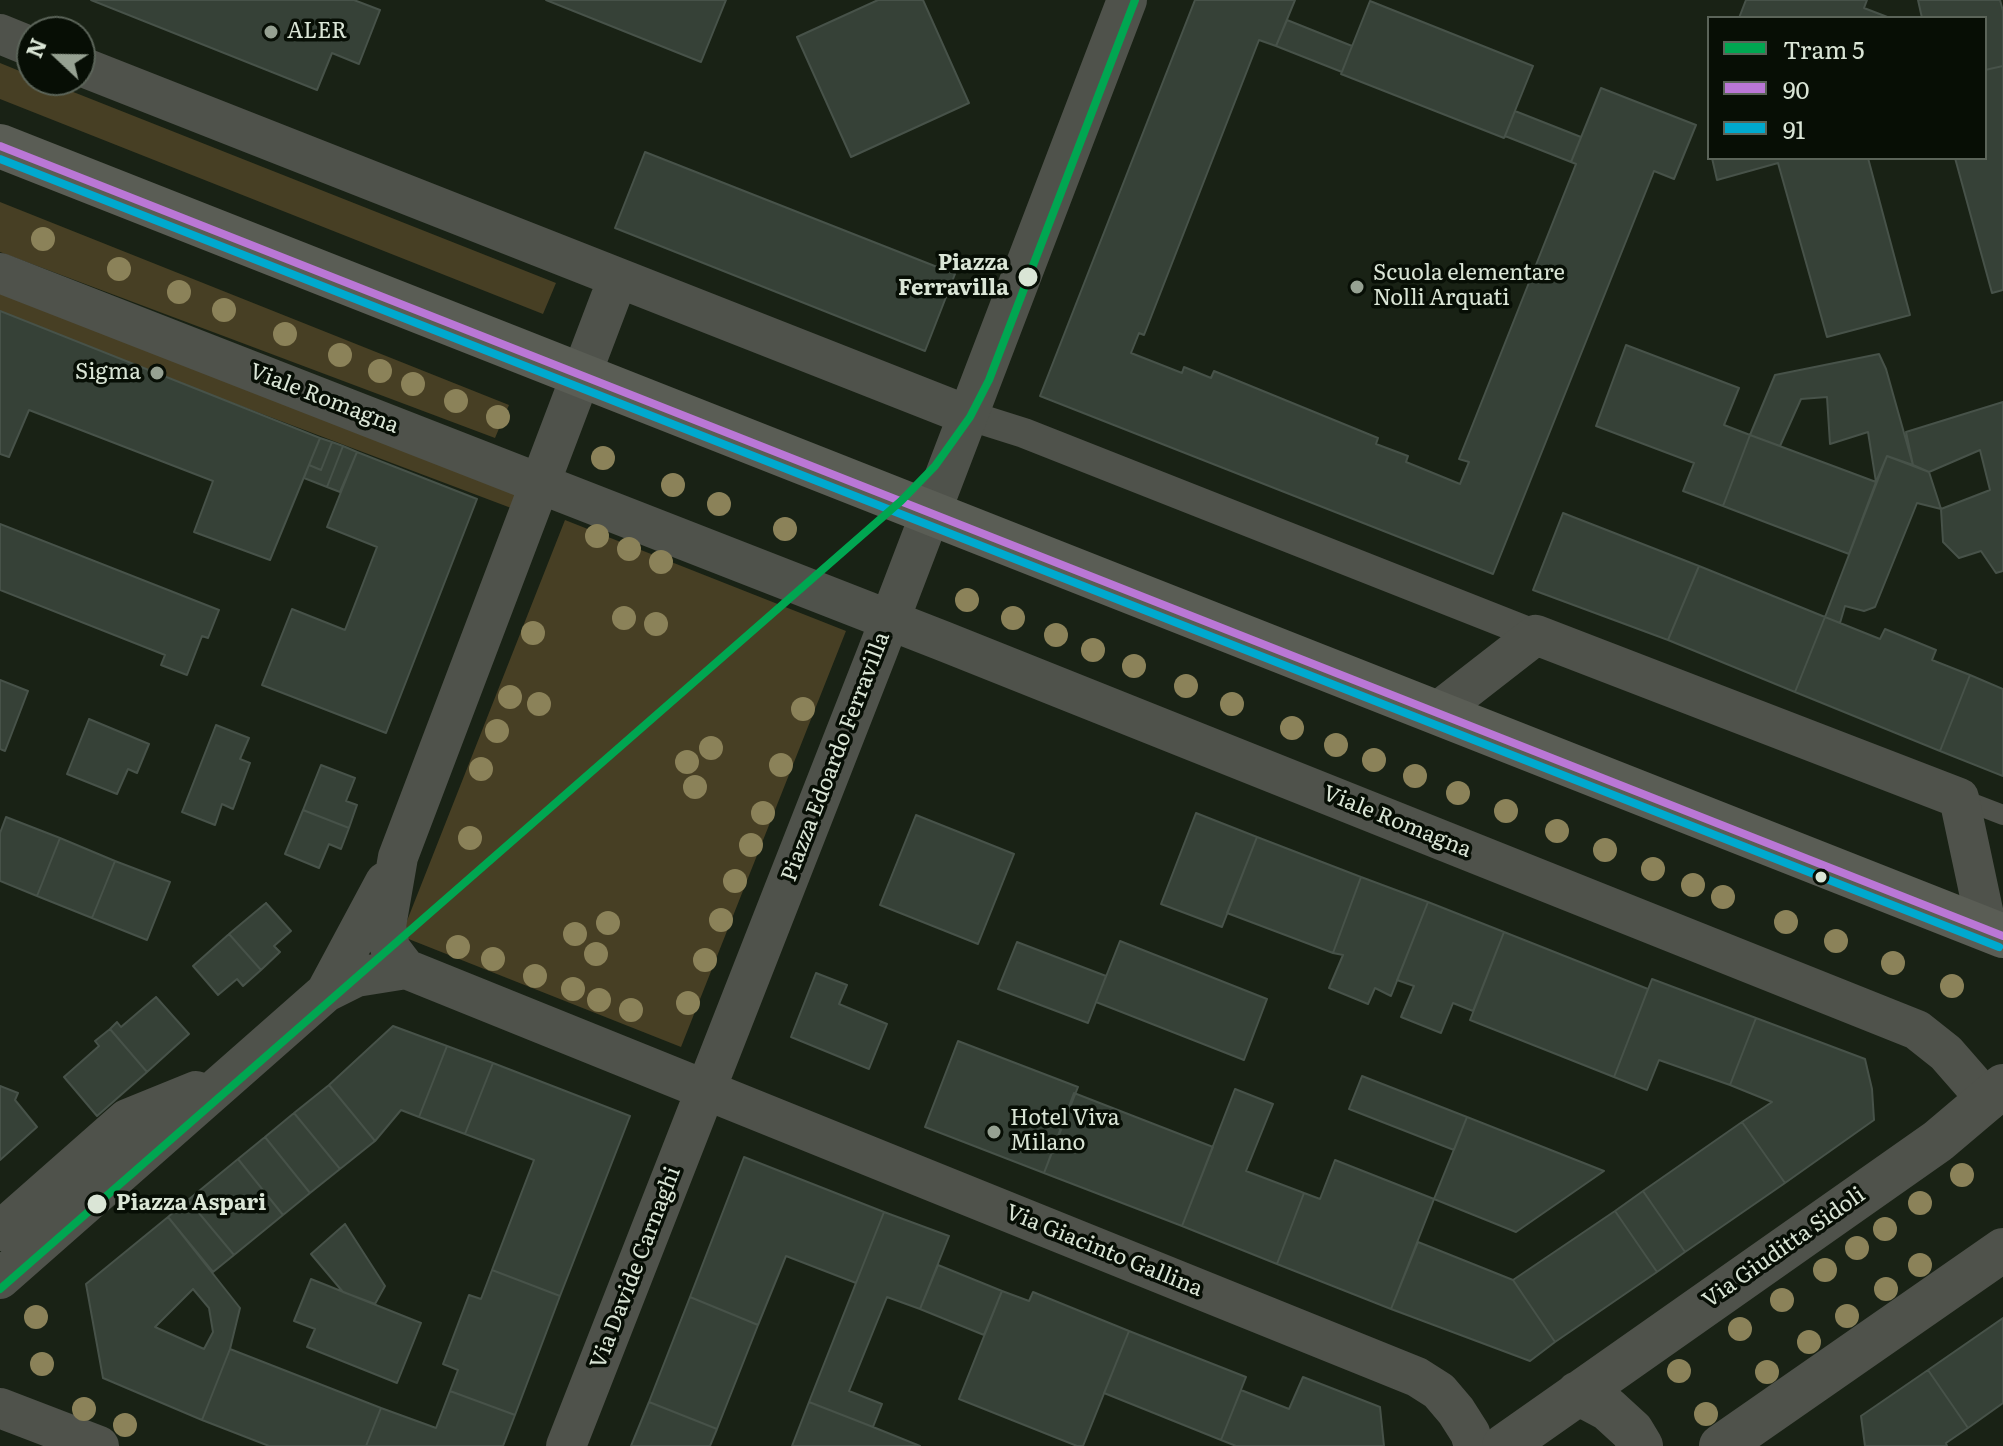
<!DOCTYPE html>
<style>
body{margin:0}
#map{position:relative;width:2003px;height:1446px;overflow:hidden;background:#192215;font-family:Literata,serif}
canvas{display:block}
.legend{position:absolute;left:1707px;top:16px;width:280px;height:144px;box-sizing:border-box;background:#070e05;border:2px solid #5b6459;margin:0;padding:10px 14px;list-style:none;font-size:24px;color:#dae5d6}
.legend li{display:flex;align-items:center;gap:16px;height:40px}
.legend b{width:40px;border:2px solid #5b6459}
.north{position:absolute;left:16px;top:16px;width:80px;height:80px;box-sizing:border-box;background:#070e05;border:2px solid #5b6459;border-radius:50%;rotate:292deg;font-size:22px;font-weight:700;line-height:32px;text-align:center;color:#dae5d6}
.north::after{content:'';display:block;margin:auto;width:28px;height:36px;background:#96a192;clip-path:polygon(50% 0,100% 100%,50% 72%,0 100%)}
</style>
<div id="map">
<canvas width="2003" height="1446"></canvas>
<ul class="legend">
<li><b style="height:10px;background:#00a651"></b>Tram 5</li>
<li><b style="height:10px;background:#ba77d6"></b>90</li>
<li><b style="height:10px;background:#00a9ce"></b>91</li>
</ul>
<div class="north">N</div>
</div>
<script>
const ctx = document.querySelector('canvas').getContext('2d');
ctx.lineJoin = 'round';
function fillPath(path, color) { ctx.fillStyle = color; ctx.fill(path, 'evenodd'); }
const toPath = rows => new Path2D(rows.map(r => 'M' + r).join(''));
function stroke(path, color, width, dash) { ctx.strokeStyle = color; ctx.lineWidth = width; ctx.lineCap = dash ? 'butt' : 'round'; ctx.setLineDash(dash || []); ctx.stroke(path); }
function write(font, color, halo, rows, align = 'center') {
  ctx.font = font + ' Literata,serif'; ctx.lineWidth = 7; ctx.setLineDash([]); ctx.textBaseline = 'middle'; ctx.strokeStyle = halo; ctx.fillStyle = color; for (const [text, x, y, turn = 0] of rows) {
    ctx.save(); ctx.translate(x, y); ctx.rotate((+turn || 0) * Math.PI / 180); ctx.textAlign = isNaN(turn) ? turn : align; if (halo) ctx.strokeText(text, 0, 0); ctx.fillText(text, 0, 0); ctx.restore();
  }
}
fillPath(toPath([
 [0,63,32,76,32,80,43,80,556,283,543,314,0,99],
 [0,202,509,405,495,438,0,252],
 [0,266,541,480,527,514,0,315],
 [565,520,846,631,681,1047,401,936]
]), '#473f24');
const building = toPath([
 [91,0,354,0,380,10,359,64,332,53,317,90,91,0],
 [546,0,726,0,701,62,546,0],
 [878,0,923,0,969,103,851,157,797,37,878,0],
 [1195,0,1295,0,1276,46,1259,40,1144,335,1139,333,1131,353,1182,373,1184,367,1211,378,1214,371,1378,438,1376,444,1408,456,1406,462,1460,484,1469,462,1459,459,1576,164,1571,162,1601,88,1696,125,1674,179,1654,171,1493,574,1040,396,1195,0],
 [1746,0,1867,0,1864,8,1890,18,1739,18,1746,0],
 [1918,0,2000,0,2003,11,2003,66,1985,70,1985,18,1922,18,1918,0],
 [1370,1,1533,66,1504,138,1341,74,1370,1],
 [1287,20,1352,46,1342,72,1276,46,1287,20],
 [2003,66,2003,290,1992,293,1955,158,1985,158,1985,70,2003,66],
 [1515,111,1581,137,1571,162,1505,136,1515,111],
 [645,152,955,274,925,351,615,228,645,152],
 [1712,158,1868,158,1910,315,1827,337,1778,163,1717,180,1712,158],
 [0,311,320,438,270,560,194,532,213,481,29,410,9,457,0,454,0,311],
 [1626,345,1739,388,1724,425,1750,435,1723,506,1683,491,1694,463,1596,426,1626,345],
 [1879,354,1886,369,1913,465,1887,456,1876,482,1868,432,1830,444,1827,397,1801,399,1780,446,1750,435,1775,375,1879,354],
 [2003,402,2003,571,1996,573,1981,551,1959,558,1943,542,1941,509,1990,490,1980,450,1929,472,1913,465,1906,432,2003,402],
 [1750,435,1876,482,1849,554,1723,506,1750,435],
 [320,438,332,442,321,470,309,465,320,438],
 [332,442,343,446,327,487,304,478,309,465,321,470,332,442],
 [343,446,357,452,340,492,327,487,343,446],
 [357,452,477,499,386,733,262,685,292,609,345,630,377,547,327,527,357,452],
 [1887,456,1929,472,1941,509,1917,503,1875,607,1864,611,1845,606,1840,623,1825,617,1887,456],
 [1563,513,1699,566,1668,640,1533,590,1563,513],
 [0,524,219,610,208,638,202,636,187,675,161,665,165,655,0,590,0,524],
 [1699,566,1825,617,1795,692,1668,640,1699,566],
 [1825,617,1880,639,1885,629,1936,650,1932,660,1970,675,1940,751,1795,692,1825,617],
 [1970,675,2003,689,2003,776,1940,751,1970,675],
 [0,680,28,691,5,751,0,749,0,680],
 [89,719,149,744,137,773,128,769,117,794,67,774,89,719],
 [216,725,249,738,240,759,250,763,233,809,222,804,215,825,182,812,216,725],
 [321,765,355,778,346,801,357,805,349,828,303,810,321,765],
 [303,810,349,828,341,849,329,844,319,868,285,854,303,810],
 [1196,813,1257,837,1222,927,1161,904,1196,813],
 [916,815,1014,854,978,944,880,905,916,815],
 [6,817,60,838,37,896,0,881,0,833,6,817],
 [1257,837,1361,877,1333,953,1227,913,1257,837],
 [60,838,115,861,92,918,37,896,60,838],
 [115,861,170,882,147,940,92,918,115,861],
 [1361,877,1428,902,1391,996,1375,988,1368,1004,1329,988,1343,955,1333,953,1361,877],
 [1428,902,1504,932,1473,1011,1453,1003,1441,1033,1401,1017,1414,986,1397,980,1428,902],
 [266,903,291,931,274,946,280,952,261,970,229,934,266,903],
 [1504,932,1648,989,1614,1077,1470,1020,1504,932],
 [229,934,261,970,243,986,237,979,218,995,193,966,229,934],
 [1120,941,1267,999,1244,1060,1096,1002,1120,941],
 [1017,942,1106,976,1088,1023,998,989,1017,942],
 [816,973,847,985,839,1004,887,1024,869,1069,791,1037,816,973],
 [1652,979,1756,1018,1730,1085,1659,1060,1647,1090,1614,1077,1652,979],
 [156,997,189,1034,147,1072,110,1029,117,1022,121,1027,156,997],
 [1756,1018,1865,1059,1872,1089,1874,1120,1785,1183,1742,1122,1772,1102,1730,1085,1756,1018],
 [393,1026,447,1046,419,1117,401,1110,375,1141,329,1085,393,1026],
 [110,1029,147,1072,97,1116,64,1077,99,1046,95,1041,110,1029],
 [958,1041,1078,1087,1044,1173,925,1127,958,1041],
 [447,1046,493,1063,465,1134,419,1117,447,1046],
 [493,1063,630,1116,560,1296,492,1270,534,1160,465,1134,493,1063],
 [1362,1076,1467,1117,1454,1150,1349,1109,1362,1076],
 [329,1085,375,1141,340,1169,294,1113,329,1085],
 [0,1086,18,1093,15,1100,37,1127,0,1160,0,1086],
 [1235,1089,1273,1104,1246,1171,1304,1193,1277,1264,1182,1226,1235,1089],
 [1074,1093,1213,1147,1182,1226,1044,1173,1074,1093],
 [294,1113,340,1169,310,1193,265,1137,294,1113],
 [1467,1117,1604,1171,1516,1232,1434,1199,1467,1117],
 [1742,1122,1785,1183,1685,1252,1643,1191,1742,1122],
 [265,1137,310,1193,283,1215,238,1159,265,1137],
 [744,1157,884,1212,856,1283,786,1256,758,1325,690,1297,744,1157],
 [238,1159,283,1215,234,1255,188,1200,238,1159],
 [1335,1160,1434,1199,1391,1309,1277,1264,1304,1193,1320,1199,1335,1160],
 [1643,1191,1685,1252,1657,1272,1615,1211,1643,1191],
 [188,1200,234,1255,213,1272,168,1217,188,1200],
 [1615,1211,1657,1272,1555,1342,1513,1280,1615,1211],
 [884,1212,949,1236,920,1309,887,1297,849,1391,882,1404,873,1427,809,1402,884,1212],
 [168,1217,240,1308,230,1349,202,1420,103,1378,86,1284,168,1217],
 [193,1289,209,1308,213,1332,204,1349,155,1327,193,1289],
 [345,1224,385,1286,375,1304,343,1292,311,1254,345,1224],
 [1418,1242,1513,1280,1555,1342,1530,1361,1391,1309,1418,1242],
 [938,1265,1002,1291,984,1335,920,1309,938,1265],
 [492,1270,560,1296,515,1415,450,1391,458,1370,443,1364,469,1295,481,1299,492,1270],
 [311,1279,421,1323,397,1383,307,1347,315,1329,294,1321,311,1279],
 [1002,1291,1029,1301,1033,1292,1129,1331,1083,1446,1077,1446,959,1399,1002,1291],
 [690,1297,758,1325,717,1429,649,1402,690,1297],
 [2003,1318,2003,1403,1968,1428,1928,1370,2003,1318],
 [1129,1331,1246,1377,1221,1440,1104,1393,1129,1331],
 [230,1349,381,1408,366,1446,269,1446,202,1420,230,1349],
 [1928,1370,1968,1428,1946,1443,1947,1446,1865,1446,1861,1416,1928,1370],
 [1303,1377,1380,1407,1384,1446,1236,1446,1221,1440,1241,1390,1289,1409,1303,1377],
 [450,1391,515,1415,503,1446,366,1446,381,1408,436,1428,450,1391],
 [649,1402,717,1429,710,1446,631,1446,649,1402],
 [809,1402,873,1427,920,1446,792,1446,809,1402]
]);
fillPath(building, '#364137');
stroke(building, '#475249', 2);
stroke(toPath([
 [1959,798,2003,815]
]), '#4f524b', 20);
stroke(toPath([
 [967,415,1024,433,1536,635]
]), '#4f524b', 30);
stroke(toPath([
 [0,34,32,47],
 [80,66,967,415],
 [0,273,943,641,1917,1030,1946,1053,1988,1101],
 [618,278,398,857,386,926,390,948,399,960,406,969,1417,1377,1439,1391,1456,1411,1470,1433,1474,1446],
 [1437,712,1536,635,1959,798,1987,929],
 [326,992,385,882],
 [0,1231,127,1119,196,1091],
 [0,1279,326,992,356,977,406,969],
 [0,1408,99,1446],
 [566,1446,877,653,1127,0]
]), '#4f524b', 40);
stroke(toPath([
 [1578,1393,1608,1409,1632,1431,1641,1446],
 [1504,1446,1938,1141,2003,1086],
 [1721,1446,2003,1250]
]), '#4f524b', 44);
stroke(toPath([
 [0,146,2003,936]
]), '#5a5d55', 44);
stroke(toPath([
 [0,146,2003,936]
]), '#ba77d6', 8);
stroke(toPath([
 [0,159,1999,947]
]), '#00a9ce', 8);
stroke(toPath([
 [0,1289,901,501,935,466,970,417,989,380,1135,0]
]), '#00a651', 8);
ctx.fillStyle = '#8b8259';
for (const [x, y] of [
 [43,239],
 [119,269],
 [179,292],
 [224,310],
 [285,334],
 [340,355],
 [380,371],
 [413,384],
 [456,401],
 [498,417],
 [603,458],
 [673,485],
 [719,504],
 [785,529],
 [597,536],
 [629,549],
 [661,562],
 [967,600],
 [624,618],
 [1013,618],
 [656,624],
 [533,633],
 [1056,635],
 [1093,650],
 [1134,666],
 [1186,686],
 [510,697],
 [539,704],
 [1232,704],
 [803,709],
 [1292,728],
 [497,731],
 [1336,745],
 [711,748],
 [1374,760],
 [687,762],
 [781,765],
 [481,769],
 [1415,776],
 [695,787],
 [1458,793],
 [1506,811],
 [763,813],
 [1557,831],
 [470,838],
 [751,845],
 [1605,850],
 [1653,869],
 [735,881],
 [1693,885],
 [1723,897],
 [721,920],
 [1786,922],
 [608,923],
 [575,934],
 [1836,941],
 [458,947],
 [596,954],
 [493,959],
 [705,960],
 [1893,963],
 [535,976],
 [1952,986],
 [573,989],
 [599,1000],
 [688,1003],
 [631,1010],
 [1962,1175],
 [1920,1203],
 [1885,1229],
 [1857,1248],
 [1920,1265],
 [1825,1270],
 [1886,1289],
 [1782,1300],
 [1847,1316],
 [36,1317],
 [1740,1329],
 [1809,1342],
 [42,1364],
 [1679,1371],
 [1767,1372],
 [84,1409],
 [1706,1414],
 [125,1425]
]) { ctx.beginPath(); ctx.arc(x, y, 12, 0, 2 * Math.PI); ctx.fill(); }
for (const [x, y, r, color] of [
 [271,32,8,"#96a192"],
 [1028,277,11,"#dae5d6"],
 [1357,287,8,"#96a192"],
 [157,373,8,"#96a192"],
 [1821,877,7,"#dae5d6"],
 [994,1132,8,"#96a192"],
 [97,1204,11,"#dae5d6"]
]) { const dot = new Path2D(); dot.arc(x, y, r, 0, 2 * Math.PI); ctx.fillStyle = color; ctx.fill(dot); stroke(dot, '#070e05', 3); }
write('22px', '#dae5d6', '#070e05', [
 ["ALER",287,32],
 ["Scuola elementare",1373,274],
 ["Nolli Arquati",1373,299],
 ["Sigma",141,373,"right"],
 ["Hotel Viva",1010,1119],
 ["Milano",1010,1144]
], 'left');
write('bold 22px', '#dae5d6', '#070e05', [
 ["Piazza",1009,264],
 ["Ferravilla",1009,289],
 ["Piazza Aspari",116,1204,"left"]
], 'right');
write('22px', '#dae5d6', '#070e05', [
 ["Viale Romagna",324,399,21],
 ["Piazza Edoardo Ferravilla",836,757,-69],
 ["Viale Romagna",1397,822,22],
 ["Via Giuditta Sidoli",1784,1248,-35],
 ["Via Giacinto Gallina",1104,1251,22],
 ["Via Davide Carnaghi",636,1268,-69]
]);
</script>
